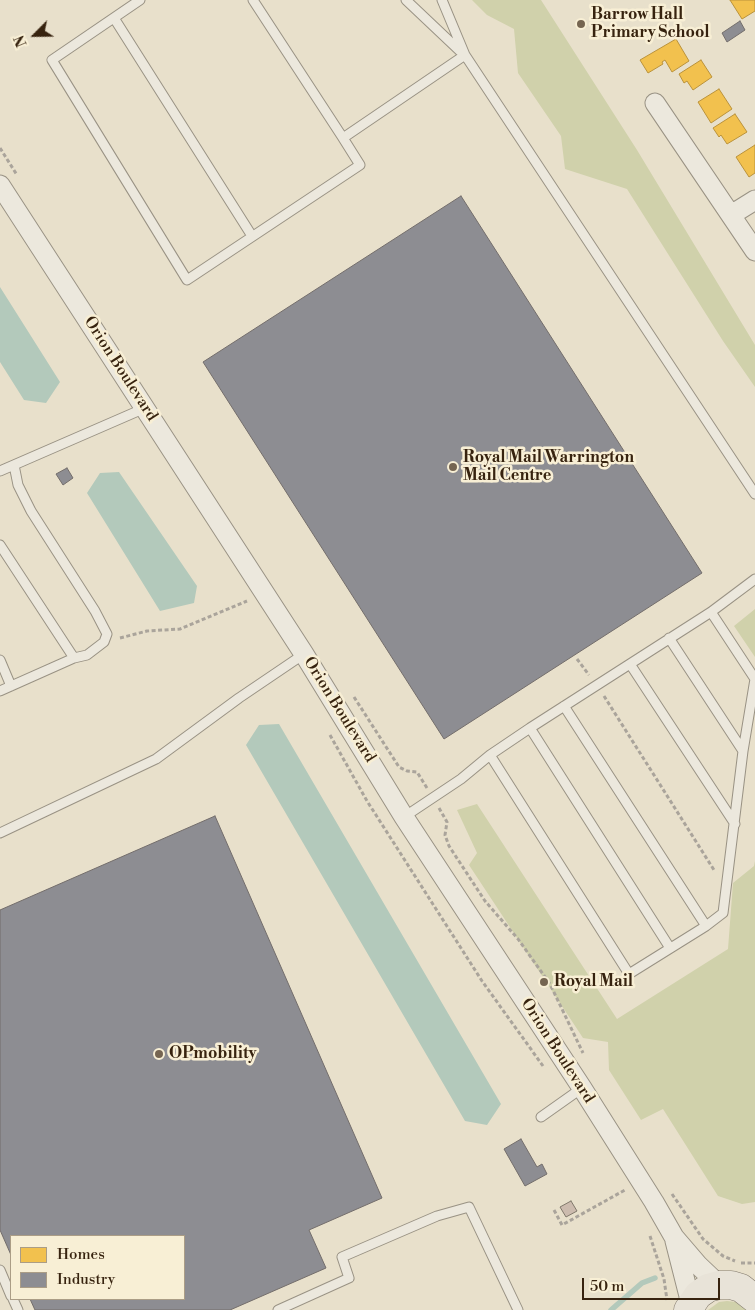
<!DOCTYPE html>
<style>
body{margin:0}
#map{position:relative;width:755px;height:1310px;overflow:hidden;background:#e8e0cb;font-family:"Libre Bodoni",serif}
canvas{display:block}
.legend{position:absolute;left:10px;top:1235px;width:175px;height:65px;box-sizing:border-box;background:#f8efd5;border:1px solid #ab9d86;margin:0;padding:6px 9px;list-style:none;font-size:15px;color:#37230f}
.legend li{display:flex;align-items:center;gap:10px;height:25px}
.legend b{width:25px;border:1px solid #ab9d86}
.north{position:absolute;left:10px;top:10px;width:50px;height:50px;-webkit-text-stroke:4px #f8efd5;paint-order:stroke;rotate:247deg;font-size:14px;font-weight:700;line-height:20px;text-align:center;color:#37230f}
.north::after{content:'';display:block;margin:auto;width:18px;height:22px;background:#37230f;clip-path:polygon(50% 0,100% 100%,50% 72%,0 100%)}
.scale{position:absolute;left:582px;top:1278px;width:138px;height:22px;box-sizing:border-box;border:2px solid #37230f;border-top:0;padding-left:6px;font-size:15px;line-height:18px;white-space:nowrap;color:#37230f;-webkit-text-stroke:4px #f8efd5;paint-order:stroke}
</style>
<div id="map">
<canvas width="755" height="1310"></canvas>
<ul class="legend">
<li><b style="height:14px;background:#f2c14e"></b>Homes</li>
<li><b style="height:14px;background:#8d8d92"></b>Industry</li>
</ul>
<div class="north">N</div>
<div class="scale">50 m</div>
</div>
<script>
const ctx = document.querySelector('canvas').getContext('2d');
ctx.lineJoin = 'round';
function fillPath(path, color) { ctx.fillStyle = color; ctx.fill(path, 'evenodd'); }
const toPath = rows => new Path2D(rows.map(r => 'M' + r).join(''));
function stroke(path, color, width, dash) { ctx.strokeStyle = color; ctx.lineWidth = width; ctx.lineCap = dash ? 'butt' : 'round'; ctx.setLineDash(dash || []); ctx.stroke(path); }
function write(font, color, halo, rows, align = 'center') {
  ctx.font = font + ' "Libre Bodoni",serif'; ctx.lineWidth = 5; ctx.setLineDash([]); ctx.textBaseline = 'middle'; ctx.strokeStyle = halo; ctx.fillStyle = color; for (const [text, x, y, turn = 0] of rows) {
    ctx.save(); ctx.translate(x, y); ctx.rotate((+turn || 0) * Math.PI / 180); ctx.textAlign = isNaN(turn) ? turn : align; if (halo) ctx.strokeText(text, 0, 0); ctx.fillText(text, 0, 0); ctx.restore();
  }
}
fillPath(toPath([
 [472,0,541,0,637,150,755,345,755,387,723,341,627,189,565,169,561,136,518,73,514,29,487,15],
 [755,609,755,657,734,626],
 [477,804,617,1019,728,949,733,883,754,866,755,861,755,1202,742,1204,718,1196,663,1109,641,1120,609,1070,608,1042,583,1038,469,865,477,853,457,810],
 [727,1301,736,1302,746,1310,708,1310,719,1302]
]), '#d0d1ab');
fillPath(toPath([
 [0,287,60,382,46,403,24,400,0,362],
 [119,472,197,586,194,603,160,611,87,493,100,473],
 [279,724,501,1104,487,1125,465,1121,246,745,259,725]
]), '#b3c9bb');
const homes = toPath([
 [730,0,755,0,755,11,742,19,730,0],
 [676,39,689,61,672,72,665,60,662,62,663,64,648,73,640,60,676,39],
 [701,60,712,77,693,90,687,81,684,83,679,74,701,60],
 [719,89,732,109,711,123,698,102,719,89],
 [735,114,747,132,727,144,721,135,719,137,713,128,735,114],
 [755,145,755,173,749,177,736,157,755,145]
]);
fillPath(homes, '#f2c14e');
stroke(homes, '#ba923b', 1);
const industry = toPath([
 [740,21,745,30,727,42,722,33,740,21],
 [461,196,702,573,444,739,203,362,461,196],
 [67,468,73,478,63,485,56,474,67,468],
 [215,816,382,1198,309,1230,326,1268,230,1310,35,1310,30,1299,184,1299,184,1236,11,1236,11,1255,0,1230,0,910,215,816],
 [521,1139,537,1167,542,1164,547,1174,525,1186,504,1149,521,1139]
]);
fillPath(industry, '#8d8d92');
stroke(industry, '#736d6b', 1);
stroke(toPath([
 [611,1310,642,1283,655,1278]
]), '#b3c9bb', 5.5);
const building = toPath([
 [571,1201,577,1211,566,1217,560,1207,571,1201]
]);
fillPath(building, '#ccbbae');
stroke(building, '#80786b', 1);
const service = toPath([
 [140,0,52,60,187,280,360,165,343,138,465,55],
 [253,0,343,138],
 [406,0,462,53],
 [442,0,465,55,755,494],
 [114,18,252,236],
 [0,471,145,408],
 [0,545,74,658,87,655,104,642,107,634,95,611,31,511,18,485,14,465],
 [669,638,743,751],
 [0,660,11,686],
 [630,664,735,824],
 [0,691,74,658],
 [564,706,706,926],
 [530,728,670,948],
 [490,755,629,974,706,926,723,913,743,751,755,679,711,612],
 [404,817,461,779,490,755,530,728,711,612,755,579],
 [0,833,156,759,239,698,304,654],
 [541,1117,582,1088],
 [0,1270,11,1296],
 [13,1299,18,1310],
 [278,1310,349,1278,342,1257,437,1216,469,1207,518,1310]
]);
const minor = toPath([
 [655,103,755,251],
 [0,185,304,654,404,817,582,1088,654,1202,674,1237,698,1265,719,1285],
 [731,215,755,200],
 [675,1241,691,1304]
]);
const primary = toPath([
 [688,1310,698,1295,708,1288,719,1285,731,1285,741,1288,755,1299]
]);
stroke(service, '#999284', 11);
stroke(minor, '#999284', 21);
stroke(primary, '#80786b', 29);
stroke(toPath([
 [0,148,17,175],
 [120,638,147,631,180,629,247,601],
 [577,659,589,675],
 [604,696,714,870],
 [354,697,399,767,407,771,417,772,427,788],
 [330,735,367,801,482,981,543,1066],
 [439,808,447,822,445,835,449,846,485,901,518,939,550,984,583,1053],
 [672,1194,703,1239,723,1256,735,1261],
 [554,1210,562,1225,625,1190],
 [650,1236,664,1279,667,1300],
 [741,1263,755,1263]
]), '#aaa49b', 3, [4, 2.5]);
stroke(service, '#ece8dd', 9);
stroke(minor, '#ece8dd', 19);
stroke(primary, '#e8e3d8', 28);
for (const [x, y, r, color] of [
 [581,24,5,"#756551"],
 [453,467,5,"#756551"],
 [544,982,5,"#756551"],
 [159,1054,5,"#756551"]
]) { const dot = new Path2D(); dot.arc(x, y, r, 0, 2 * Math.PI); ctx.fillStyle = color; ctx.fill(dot); stroke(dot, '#f8efd5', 2); }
write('bold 16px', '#37230f', '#f8efd5', [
 ["Barrow Hall",591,15],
 ["Primary School",591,33],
 ["Royal Mail Warrington",463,458],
 ["Mail Centre",463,476],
 ["Royal Mail",554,982],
 ["OPmobility",169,1054]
], 'left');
write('16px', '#37230f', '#f8efd5', [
 ["Orion Boulevard",120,369,57],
 ["Orion Boulevard",339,710,58],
 ["Orion Boulevard",557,1051,57]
]);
</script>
